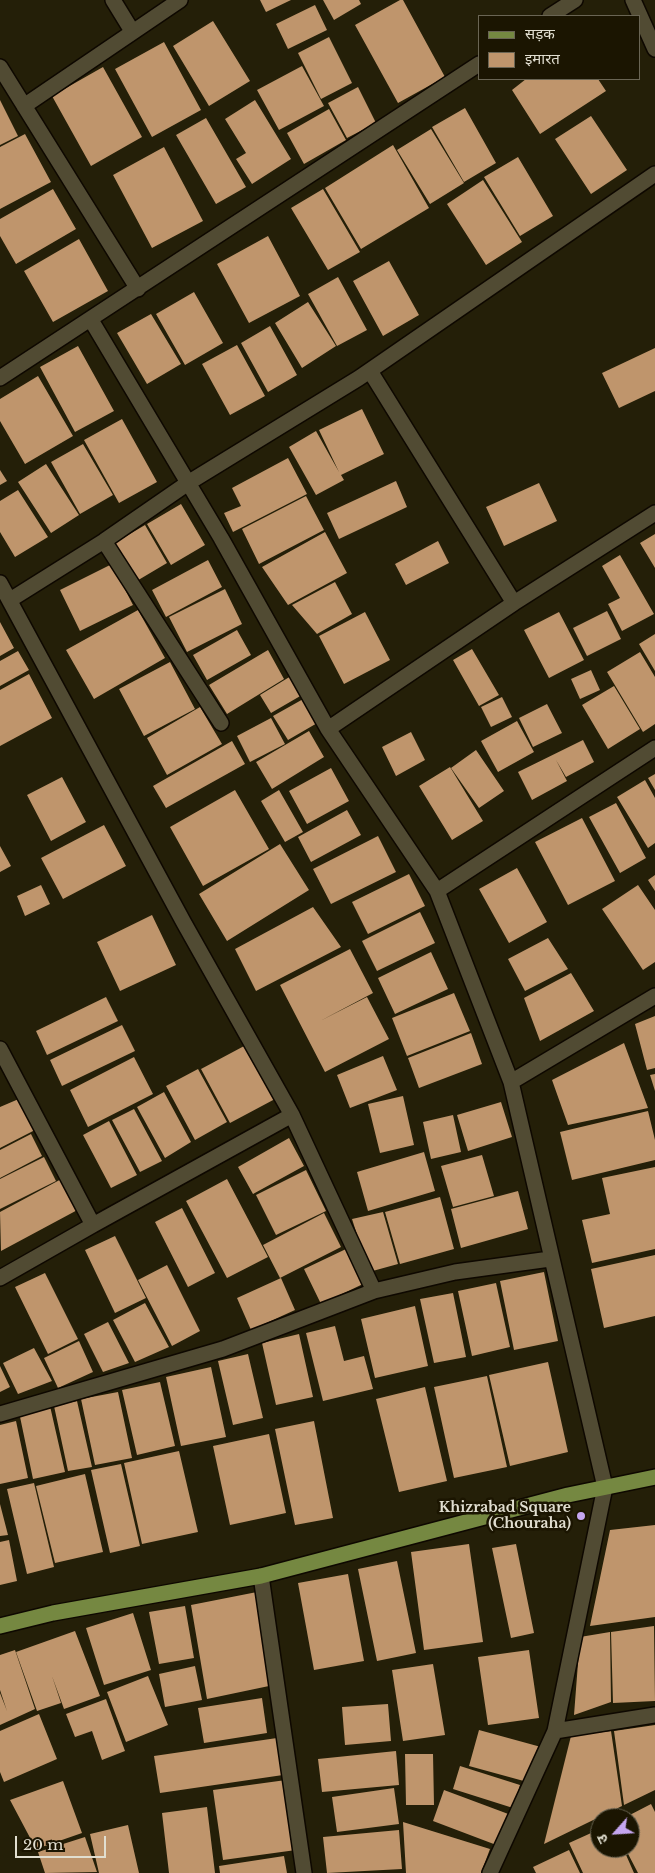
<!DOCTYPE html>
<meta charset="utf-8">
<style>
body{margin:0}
#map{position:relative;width:655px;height:1873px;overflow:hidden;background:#241f08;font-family:"Libre Baskerville","Noto Sans Devanagari",serif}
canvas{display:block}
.legend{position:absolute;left:478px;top:15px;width:162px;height:65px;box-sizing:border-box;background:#1b1501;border:1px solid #6a6554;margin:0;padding:6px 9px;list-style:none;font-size:15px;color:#e1ded0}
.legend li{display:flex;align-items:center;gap:10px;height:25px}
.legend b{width:25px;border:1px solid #6a6554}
.north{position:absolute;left:590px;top:1808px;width:50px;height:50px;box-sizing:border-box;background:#1b1501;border:1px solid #6a6554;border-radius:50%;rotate:244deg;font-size:14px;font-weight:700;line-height:20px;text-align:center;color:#e1ded0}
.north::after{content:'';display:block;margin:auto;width:18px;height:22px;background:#c5a6f0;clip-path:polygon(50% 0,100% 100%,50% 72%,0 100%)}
.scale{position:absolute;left:15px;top:1836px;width:91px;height:22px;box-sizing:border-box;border:2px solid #e1ded0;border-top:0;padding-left:6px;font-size:15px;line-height:18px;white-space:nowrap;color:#e1ded0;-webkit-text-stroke:4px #1b1501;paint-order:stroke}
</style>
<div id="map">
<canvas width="655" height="1873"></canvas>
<ul class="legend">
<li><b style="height:6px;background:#758841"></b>सड़क</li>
<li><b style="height:14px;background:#bf956c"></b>इमारत</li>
</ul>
<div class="north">उ</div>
<div class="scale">20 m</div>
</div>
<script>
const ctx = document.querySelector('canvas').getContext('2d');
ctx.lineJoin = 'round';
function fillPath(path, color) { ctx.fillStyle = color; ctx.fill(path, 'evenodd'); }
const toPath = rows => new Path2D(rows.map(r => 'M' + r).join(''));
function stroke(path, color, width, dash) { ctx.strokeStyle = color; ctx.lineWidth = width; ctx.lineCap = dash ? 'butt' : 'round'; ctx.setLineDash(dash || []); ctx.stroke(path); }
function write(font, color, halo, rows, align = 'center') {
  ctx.font = font + ' "Libre Baskerville",serif'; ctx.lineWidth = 5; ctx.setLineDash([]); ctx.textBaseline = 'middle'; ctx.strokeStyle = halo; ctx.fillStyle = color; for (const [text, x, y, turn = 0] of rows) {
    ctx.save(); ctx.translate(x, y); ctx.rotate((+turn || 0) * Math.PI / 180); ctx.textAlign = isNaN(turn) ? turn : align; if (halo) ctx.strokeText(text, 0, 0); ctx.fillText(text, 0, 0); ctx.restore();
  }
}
fillPath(toPath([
 [260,0,291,0,266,12],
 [323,0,359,0,361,4,334,20],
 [400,0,403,0,445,77,398,103,355,25],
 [315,5,327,30,288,49,276,24],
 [213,21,250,81,209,106,173,46],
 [329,37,352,83,321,99,298,53],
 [164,42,201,110,152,137,115,69],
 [302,66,324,106,279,130,257,90],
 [103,67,142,137,91,166,52,96],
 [526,79,598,79,606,91,540,134,512,90],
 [358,87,376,123,347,138,328,103],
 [0,100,18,136,0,145],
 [255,100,291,159,252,184,236,159,246,153,225,119],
 [465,108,496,163,464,182,432,127],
 [329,109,346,140,304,164,287,133],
 [591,116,627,170,591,194,555,139],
 [206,118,246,187,216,204,176,135],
 [431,129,464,183,430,204,397,150],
 [25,134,51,182,0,209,0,147],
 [393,145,429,208,361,249,325,188],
 [164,147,203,221,152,248,113,175],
 [518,157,553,216,520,236,484,177],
 [483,180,522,242,486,265,447,204],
 [53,189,76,229,16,264,0,236,0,219],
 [323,189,360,252,328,270,291,208],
 [268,236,300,296,249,323,217,264],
 [79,239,108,291,53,322,24,271],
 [389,261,419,315,383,336,353,281],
 [338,277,367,330,337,346,308,294],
 [194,292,223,343,185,365,156,314],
 [308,302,336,346,302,368,275,323],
 [151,314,181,364,147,384,117,333],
 [270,326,297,375,268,392,241,343],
 [237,345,265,396,230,415,202,364],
 [78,346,114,411,75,432,40,367],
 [655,348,655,391,619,408,602,373],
 [38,376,73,436,25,464,0,421,0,399],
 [362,409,384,454,341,475,344,480,316,495,289,447,316,431,339,472,319,430],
 [122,419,157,482,119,503,84,440],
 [83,444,113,495,80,514,51,462],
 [288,458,307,494,233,532,224,513,241,506,232,488],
 [46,464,79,515,51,533,18,482],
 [0,470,7,481,0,485],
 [396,481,407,507,339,539,327,513],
 [539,483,557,521,504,546,486,507],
 [18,490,48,537,15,557,0,532,0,501],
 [306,496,324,530,259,564,242,529],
 [181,504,205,545,171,565,147,524],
 [145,525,167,563,135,582,113,544],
 [325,532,347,573,288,605,262,567],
 [655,534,655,568,640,543],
 [438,541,449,563,406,585,395,564],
 [620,555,654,614,622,631,608,604,620,598,602,566],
 [208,560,222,587,166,617,152,590],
 [112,564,133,605,80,631,60,590],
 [335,582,352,614,317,634,292,605],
 [225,589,242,624,187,652,169,617],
 [138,610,165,658,94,699,66,650],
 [607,611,621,639,587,656,573,628],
 [365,612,390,660,344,684,319,636],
 [559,612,584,660,549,678,524,630],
 [0,622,14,648,0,656],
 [237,630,251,655,207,680,193,655],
 [655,634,655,671,639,644],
 [472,649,499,695,479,706,453,660],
 [268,650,284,679,227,714,209,685],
 [18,651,29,670,0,686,0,661],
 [640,652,655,677,655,724,643,732,607,672],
 [170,662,195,709,144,736,119,689],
 [591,670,600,690,580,699,571,679],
 [29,674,52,718,0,746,0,690],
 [291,676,302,695,271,713,260,695],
 [614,686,640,729,608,749,582,705],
 [502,697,512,717,491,727,481,707],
 [305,698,319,722,288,740,273,716],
 [547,704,562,733,533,747,519,718],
 [200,707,222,744,167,775,147,738],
 [271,718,285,744,250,762,237,736],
 [517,721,534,752,498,772,481,741],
 [309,731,324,757,272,789,256,762],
 [411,732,425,760,396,776,382,747],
 [583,740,594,762,566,777,556,760,567,781,532,800,518,772],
 [232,741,245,764,166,808,153,786],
 [476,750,504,791,479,808,451,768],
 [450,767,483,821,452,840,419,786],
 [331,768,349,801,307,824,289,791],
 [655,774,655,790,648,778],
 [62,777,86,822,51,841,27,795],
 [645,780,655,798,655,843,648,848,617,797],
 [235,790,269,849,203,886,170,827],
 [279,790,303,832,285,842,261,801],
 [616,803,646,858,620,873,589,817],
 [347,810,361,835,311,862,298,837],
 [582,818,615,881,568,905,535,842],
 [104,825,126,866,63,899,41,858],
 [378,836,396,872,331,904,313,869],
 [280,844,309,890,227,941,199,894],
 [0,846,11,866,0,872],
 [517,868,547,922,509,943,479,889],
 [409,874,425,906,368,934,352,902],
 [655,875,655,891,648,880],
 [41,885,50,904,25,916,17,896],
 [638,885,655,910,655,962,643,970,602,909],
 [313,907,341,947,256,991,235,949],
 [420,912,435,943,377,971,362,941],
 [152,915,176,965,120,991,97,942],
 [548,938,568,969,525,991,508,959],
 [350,949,373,993,320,1021,367,997,389,1039,325,1072,280,985],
 [431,952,448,989,395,1014,378,978],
 [571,973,594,1011,540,1041,524,998],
 [454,993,470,1031,407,1056,392,1018],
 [106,997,118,1021,47,1055,36,1031],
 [655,1016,655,1068,647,1070,635,1024],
 [122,1025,135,1051,62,1086,50,1060],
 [471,1033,482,1064,419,1088,408,1058],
 [624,1043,648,1108,568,1125,552,1080],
 [246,1045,275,1099,230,1123,201,1069],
 [383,1056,397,1090,350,1108,337,1075],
 [134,1057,153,1094,88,1127,70,1090],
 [198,1069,227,1122,195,1140,166,1086],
 [655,1074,655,1091,650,1075],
 [164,1092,191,1142,165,1158,137,1107],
 [403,1096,414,1145,380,1153,368,1104],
 [21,1098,35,1130,0,1148,0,1107],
 [501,1102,512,1137,468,1151,457,1115],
 [134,1109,162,1161,140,1172,112,1120],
 [648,1111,655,1140,655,1160,572,1180,560,1132],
 [453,1115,461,1152,431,1159,423,1122],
 [109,1121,137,1175,111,1188,83,1135],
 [31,1134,42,1156,0,1178,0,1150],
 [289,1138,304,1166,253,1194,238,1167],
 [424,1152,435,1191,368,1211,357,1172],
 [482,1155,494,1196,453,1207,441,1166],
 [44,1157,56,1181,0,1209,0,1179],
 [655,1167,655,1249,592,1263,582,1220,610,1214,602,1178],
 [306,1170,326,1211,276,1235,256,1195],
 [67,1176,83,1207,1,1251,0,1212],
 [227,1179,268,1257,227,1278,186,1201],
 [518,1191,528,1229,461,1248,451,1209],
 [440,1197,454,1249,400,1264,385,1212],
 [182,1208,215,1273,188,1287,155,1222],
 [383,1212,398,1264,369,1272,352,1219],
 [324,1213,341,1247,280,1278,263,1245],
 [115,1236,146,1298,115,1313,85,1250],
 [346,1249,363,1284,321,1304,304,1269],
 [655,1255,655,1316,604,1328,591,1269],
 [167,1265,200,1331,172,1346,138,1280],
 [544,1272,558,1341,514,1350,500,1281],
 [45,1273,78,1339,48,1354,15,1287],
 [281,1278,295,1310,251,1330,237,1298],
 [496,1283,510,1347,472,1356,458,1291],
 [453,1293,466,1357,434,1363,420,1299],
 [145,1303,169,1347,135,1362,113,1320],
 [415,1306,428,1366,375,1378,361,1319],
 [108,1322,129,1363,103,1372,84,1334],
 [335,1326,344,1361,364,1356,373,1389,323,1401,306,1333],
 [299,1334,313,1397,276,1405,262,1343],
 [79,1341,93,1372,58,1388,44,1358],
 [34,1348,52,1381,18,1394,3,1363],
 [248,1354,263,1418,233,1425,218,1361],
 [548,1362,568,1452,510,1466,489,1375],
 [0,1366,10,1387,0,1392],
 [211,1367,226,1437,181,1446,166,1377],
 [487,1376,507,1467,454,1478,434,1387],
 [160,1382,175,1446,137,1455,122,1390],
 [425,1387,447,1481,399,1492,376,1399],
 [118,1392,132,1458,95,1465,81,1399],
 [77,1401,92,1467,68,1471,54,1406],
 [50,1406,65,1472,33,1479,19,1412],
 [16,1421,28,1478,0,1484,0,1425],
 [314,1421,333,1518,295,1525,275,1429],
 [269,1434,286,1513,230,1525,213,1446],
 [179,1451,198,1532,142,1544,124,1463],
 [121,1464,140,1546,110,1553,91,1470],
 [85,1474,103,1552,55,1563,36,1486],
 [34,1483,54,1567,27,1574,7,1489],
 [0,1504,8,1535,0,1536],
 [655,1525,655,1617,590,1626,610,1530],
 [9,1540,17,1581,0,1585,0,1542],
 [469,1544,483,1642,424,1650,411,1552],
 [516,1544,534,1633,511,1638,492,1548],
 [397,1561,416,1653,377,1661,358,1569],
 [348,1574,364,1661,314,1670,298,1583],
 [257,1592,269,1686,207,1699,191,1605],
 [185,1606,194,1658,159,1664,149,1612],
 [133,1613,151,1670,104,1685,86,1628],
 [654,1626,655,1701,613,1703,611,1632],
 [75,1631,100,1696,64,1709,52,1676,61,1703,37,1711,16,1652],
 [610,1632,611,1702,574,1715,580,1637],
 [15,1650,35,1709,0,1725,0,1693,7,1711,0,1690,0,1655],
 [529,1650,539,1718,488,1725,478,1657],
 [433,1664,445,1735,403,1741,392,1670],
 [195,1666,202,1700,165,1707,159,1674],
 [148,1676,168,1725,126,1742,107,1692],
 [262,1698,267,1733,204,1743,198,1708],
 [106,1699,125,1751,102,1760,92,1731,75,1737,66,1714],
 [388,1704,391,1741,345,1745,342,1707],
 [39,1714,57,1759,4,1782,0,1772,0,1731],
 [655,1725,655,1790,624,1805,614,1731],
 [479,1730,541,1747,531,1783,469,1766],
 [611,1731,622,1806,544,1844,571,1736],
 [277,1738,283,1775,160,1793,154,1756],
 [396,1751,399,1785,322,1792,318,1759],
 [405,1754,433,1754,434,1805,406,1805],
 [460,1766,520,1785,513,1808,453,1789],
 [286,1780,296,1850,223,1860,213,1790],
 [63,1781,82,1833,36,1849,10,1800],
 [394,1788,399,1824,337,1832,332,1797],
 [444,1790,511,1815,499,1846,433,1821],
 [651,1804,655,1812,655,1873,638,1873,625,1848,630,1848,630,1818,624,1818],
 [207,1807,215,1873,169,1873,162,1813],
 [403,1822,490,1849,481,1873,406,1873],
 [128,1825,139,1873,99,1873,90,1834],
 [600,1829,600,1848,623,1848,634,1873,583,1873,569,1843],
 [399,1830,402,1869,327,1873,323,1837],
 [85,1837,97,1872,45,1873,38,1852],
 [569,1850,580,1873,536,1873,533,1867],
 [284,1856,287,1873,220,1873,219,1866]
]), '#bf956c');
const minor = toPath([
 [113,0,132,31],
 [633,0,655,49],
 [550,16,575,0],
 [0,67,138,289],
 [24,106,180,0],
 [91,320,221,538,328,729,437,891,511,1082,605,1487,555,1731,490,1873],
 [370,371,514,603],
 [0,378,479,64],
 [104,541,221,723],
 [0,583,184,923,292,1115,374,1291],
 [10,600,104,541,188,483,359,378,655,174],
 [328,729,514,603,655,513],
 [437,891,655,748],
 [0,1049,93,1225,0,1278],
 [511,1082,655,996],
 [93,1225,292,1115],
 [0,1414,223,1349,374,1291,455,1272,550,1259],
 [261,1576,304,1873],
 [555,1731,655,1715]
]);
const major = toPath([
 [0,1626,53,1613,261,1576,568,1495,655,1477]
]);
stroke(minor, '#0e0800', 18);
stroke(major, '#0e0800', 18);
stroke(minor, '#514b33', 15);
stroke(major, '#758841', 15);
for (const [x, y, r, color] of [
 [581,1516,5,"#c5a6f0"]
]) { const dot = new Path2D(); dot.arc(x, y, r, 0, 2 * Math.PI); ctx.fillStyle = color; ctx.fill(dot); stroke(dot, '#1b1501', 2); }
write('bold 14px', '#e1ded0', '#1b1501', [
 ["Khizrabad Square",571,1508],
 ["(Chouraha)",571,1524]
], 'right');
</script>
